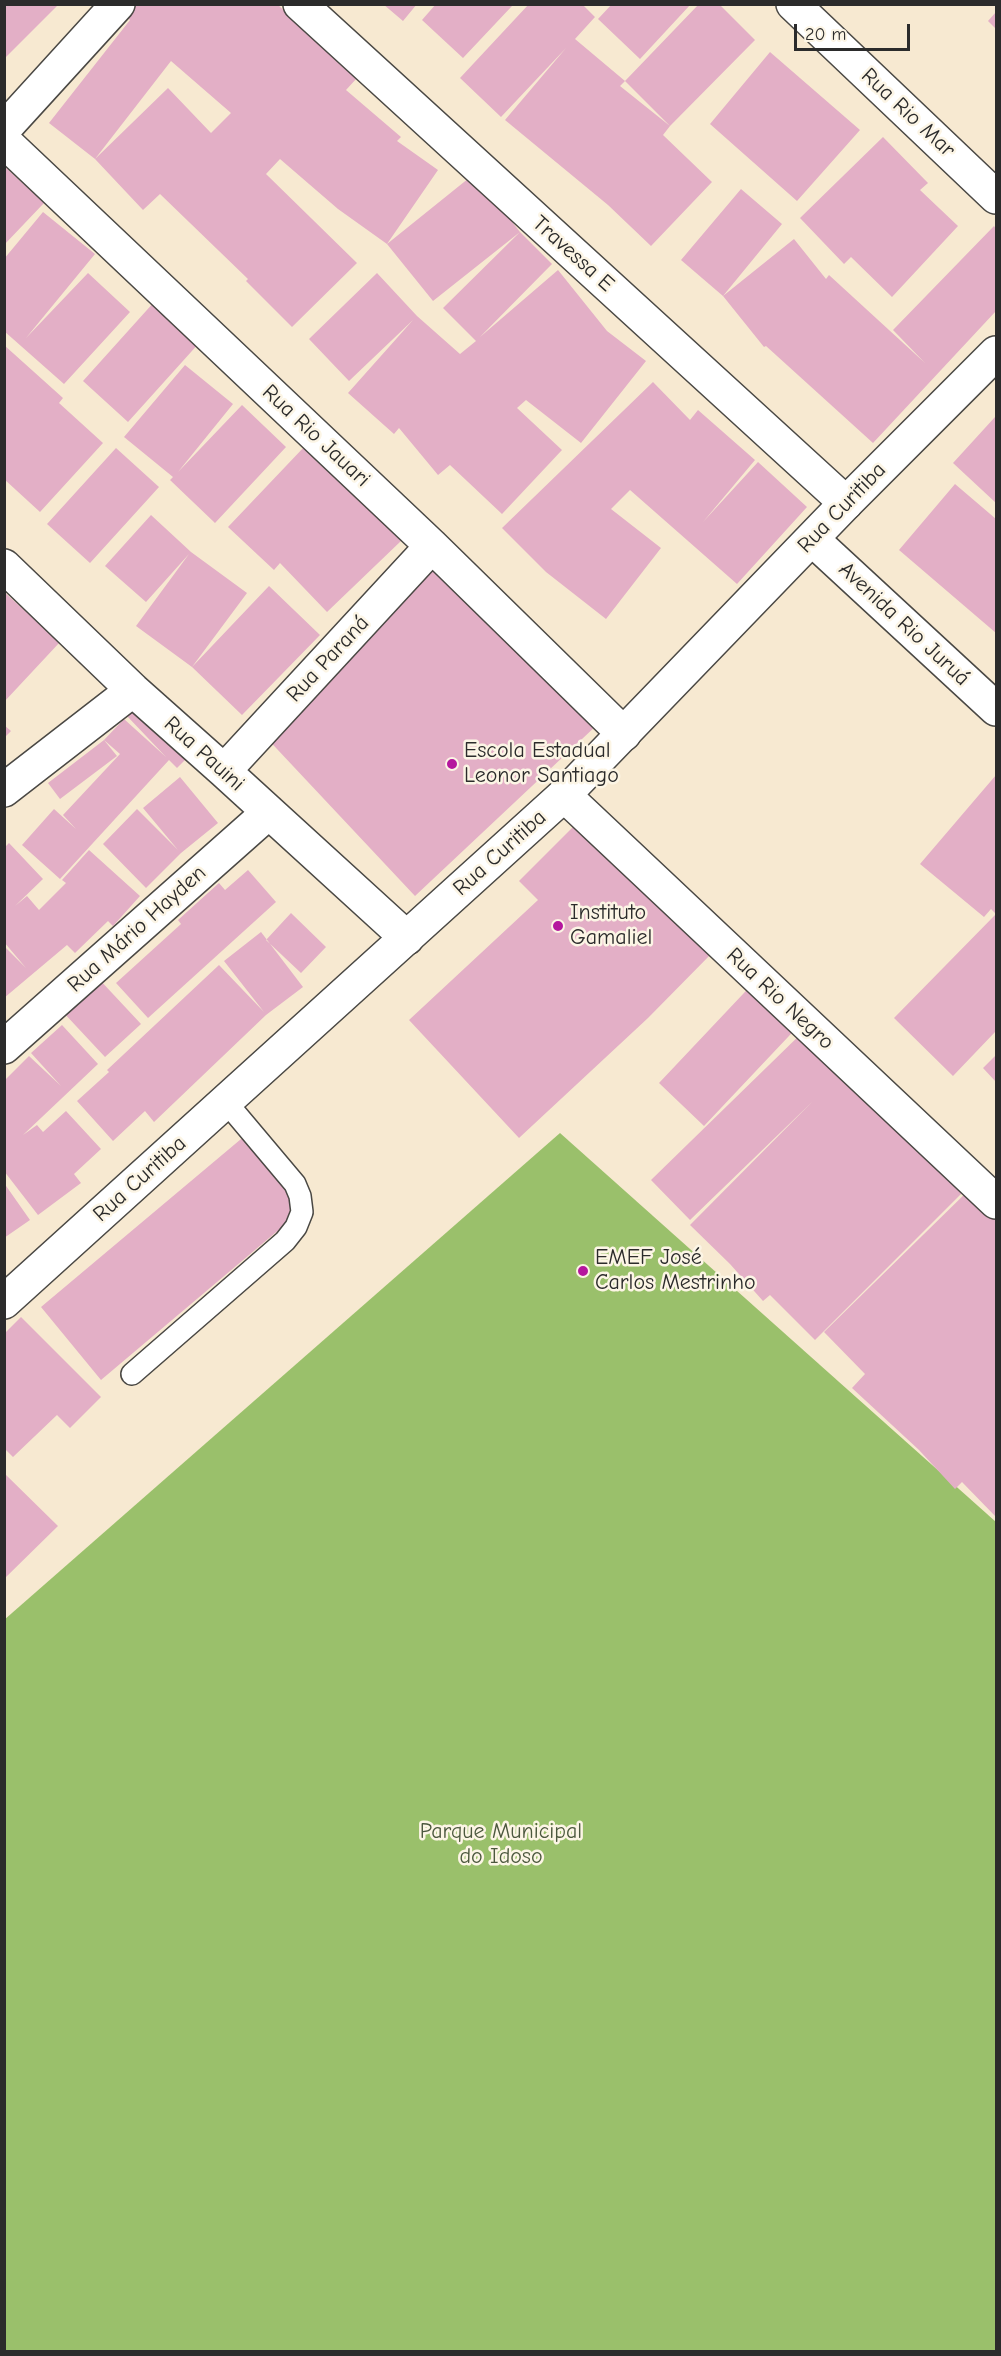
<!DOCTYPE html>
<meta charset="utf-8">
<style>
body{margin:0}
#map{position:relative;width:1001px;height:2356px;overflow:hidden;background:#f7e9d1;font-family:"Comic Neue",sans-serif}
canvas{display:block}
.frame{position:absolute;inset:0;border:6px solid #2b2b2b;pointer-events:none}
.scale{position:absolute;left:794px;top:24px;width:116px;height:27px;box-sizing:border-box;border:3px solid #2b2b2b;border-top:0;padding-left:8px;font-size:18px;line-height:21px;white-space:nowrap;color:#2b2b2b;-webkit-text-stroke:4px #fcf5e5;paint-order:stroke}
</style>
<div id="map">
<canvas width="1001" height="2356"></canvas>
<div class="frame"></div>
<div class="scale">20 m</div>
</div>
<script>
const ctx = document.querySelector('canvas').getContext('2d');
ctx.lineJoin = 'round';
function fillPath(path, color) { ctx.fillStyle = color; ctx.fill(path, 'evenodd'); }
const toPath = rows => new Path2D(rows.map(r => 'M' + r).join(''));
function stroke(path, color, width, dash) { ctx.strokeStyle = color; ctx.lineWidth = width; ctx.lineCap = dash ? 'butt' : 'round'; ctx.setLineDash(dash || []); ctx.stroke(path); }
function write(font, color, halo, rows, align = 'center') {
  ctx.font = font + ' "Comic Neue",sans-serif'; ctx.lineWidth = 5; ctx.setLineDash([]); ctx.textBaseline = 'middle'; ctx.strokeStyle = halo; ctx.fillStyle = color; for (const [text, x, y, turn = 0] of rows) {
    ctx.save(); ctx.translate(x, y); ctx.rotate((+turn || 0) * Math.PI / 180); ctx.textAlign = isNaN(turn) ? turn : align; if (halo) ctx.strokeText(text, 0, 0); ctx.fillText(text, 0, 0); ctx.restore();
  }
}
fillPath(toPath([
 [560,1133,996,1522,996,2351,5,2351,4,1620]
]), '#9ac06b');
fillPath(toPath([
 [4,4,59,4,4,59],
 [136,4,277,4,357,78,346,90,401,137,397,141,438,170,387,244,474,174,520,232,433,301,387,244,338,209,280,159,266,174,357,263,292,327,246,281,248,279,160,194,143,210,95,159,168,88,211,133,231,113,171,61,95,159,49,123,130,20,125,15],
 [383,4,417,4,403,21],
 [436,4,510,4,512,6,463,58,422,20],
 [529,4,582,4,595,17,575,39,625,81,699,4,719,4,755,40,670,126,625,81,620,86,670,126,663,135,712,182,651,246,608,205,505,120,566,48,501,117,460,78],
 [612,4,691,4,640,59,598,19],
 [996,12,996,29,988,21],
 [770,52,860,130,797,201,710,124],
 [883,137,928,183,920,190,958,226,892,297,851,257,844,264,800,218],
 [4,166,44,203,4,245],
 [741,189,782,224,723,296,681,260],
 [43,212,95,254,26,338,88,273,130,312,64,384,4,331,4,259],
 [994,226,996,229,996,311,873,443,766,346,764,347,723,296,794,239,826,279,829,275,925,363,893,330],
 [520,232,552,264,480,337,558,270,607,331,646,361,581,443,526,400,517,408,562,450,502,514,450,465,438,475,399,428,394,434,348,393,413,320,349,381,309,339,377,273,417,316,460,354,476,341,443,308],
 [155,301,200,342,128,422,83,381],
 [4,345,63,398,59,403,103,443,40,512,4,479],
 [185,365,233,404,178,472,242,405,286,447,215,523,170,480,173,477,124,437],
 [653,382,690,420,698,410,755,460,703,522,758,462,807,507,737,584,630,490,611,509,661,548,606,619,546,572,502,528],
 [995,417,996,419,996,503,953,463],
 [305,446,401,541,327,612,280,563,274,570,228,527],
 [116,448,159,487,90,563,47,524],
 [955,484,996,519,996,633,899,550],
 [151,515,191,552,247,593,192,667,136,626,189,554,146,602,105,566],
 [444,560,598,724,415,896,262,733],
 [269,586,320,635,242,715,192,667],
 [4,592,60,642,4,702],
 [146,697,196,749,177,768,169,760,60,879,22,845,54,809,76,829,63,815,120,754,104,740,117,756,60,799,48,783,104,740,124,719,166,757,127,716],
 [4,725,11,731,4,738],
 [996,775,996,914,991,909,984,917,920,864],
 [180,777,218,823,181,853,146,888,103,844,137,809,178,850,143,808],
 [583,817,715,950,648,1018,519,1138,409,1020,538,900,519,881],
 [9,843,43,879,15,906,27,896,39,910,66,883,62,880,89,850,140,896,113,926,108,921,75,953,67,945,4,998,4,946,26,968,4,942,4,848],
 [248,870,276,902,148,1018,116,983,181,924,178,920,219,883,225,890],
 [291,913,326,947,301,973,266,940],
 [996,914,996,1031,953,1076,894,1018],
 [261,932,303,987,266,1015,154,1122,145,1111,113,1141,77,1101,109,1072,107,1070,219,965,264,1012,224,961],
 [760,976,805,1019,704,1126,659,1083],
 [98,978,141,1024,105,1057,62,1011],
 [62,1025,98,1064,23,1135,37,1125,43,1132,66,1111,101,1149,74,1174,81,1183,38,1215,4,1171,4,1081,29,1056,61,1086,31,1053],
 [808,1027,965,1190,815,1340,770,1295,763,1301,730,1264,690,1225,812,1102,690,1220,651,1180],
 [996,1055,996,1082,983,1068],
 [247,1134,307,1206,101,1380,41,1307],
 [4,1183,30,1220,4,1238],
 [974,1185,996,1209,996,1517,962,1482,955,1489,919,1450,852,1388,865,1374,824,1332],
 [21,1317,101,1397,70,1428,57,1415,13,1457,4,1448,4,1334],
 [4,1473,58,1526,4,1579]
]), '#e3afc6');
const service = toPath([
 [132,1374,285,1241,296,1227,302,1212,300,1196,295,1184,226,1102]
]);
const minor = toPath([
 [300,4,846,503],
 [793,4,996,197],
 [4,129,118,4],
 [4,141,432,546,624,734],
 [812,539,996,709],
 [4,566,133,690,224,771,407,938],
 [224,771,432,546],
 [4,790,133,690],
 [564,795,996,1202],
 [4,1047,269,812]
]);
const tertiary = toPath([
 [4,1302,564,795,846,503,996,353]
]);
stroke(service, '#4a4844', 24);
stroke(minor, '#4a4844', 36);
stroke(tertiary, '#4a4844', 36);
stroke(service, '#fff', 21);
stroke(minor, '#fff', 33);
stroke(tertiary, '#fff', 33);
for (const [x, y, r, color] of [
 [452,764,6,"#b5179e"],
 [558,926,6,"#b5179e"],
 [583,1271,6,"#b5179e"]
]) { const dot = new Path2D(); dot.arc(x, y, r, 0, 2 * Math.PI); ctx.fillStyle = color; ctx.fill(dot); stroke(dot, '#fcf5e5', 2); }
write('22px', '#2b2b2b', '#fcf5e5', [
 ["Rua Rio Mar",908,113,43],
 ["Travessa E",573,254,42],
 ["Rua Rio Jauari",316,436,43],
 ["Rua Curitiba",842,508,-46],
 ["Avenida Rio Juruá",904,624,43],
 ["Rua Paraná",328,659,-47],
 ["Rua Pauini",204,754,42],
 ["Rua Curitiba",500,853,-42],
 ["Rua Mário Hayden",137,929,-42],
 ["Rua Rio Negro",780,999,43],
 ["Rua Curitiba",140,1179,-42]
]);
write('22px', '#2b2b2b', '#fcf5e5', [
 ["Escola Estadual",464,751],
 ["Leonor Santiago",464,776],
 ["Instituto",570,913],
 ["Gamaliel",570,938],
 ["EMEF José",595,1258],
 ["Carlos Mestrinho",595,1283]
], 'left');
write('22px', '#4c583e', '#fcf5e5', [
 ["Parque Municipal",501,1832],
 ["do Idoso",501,1857]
]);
</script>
